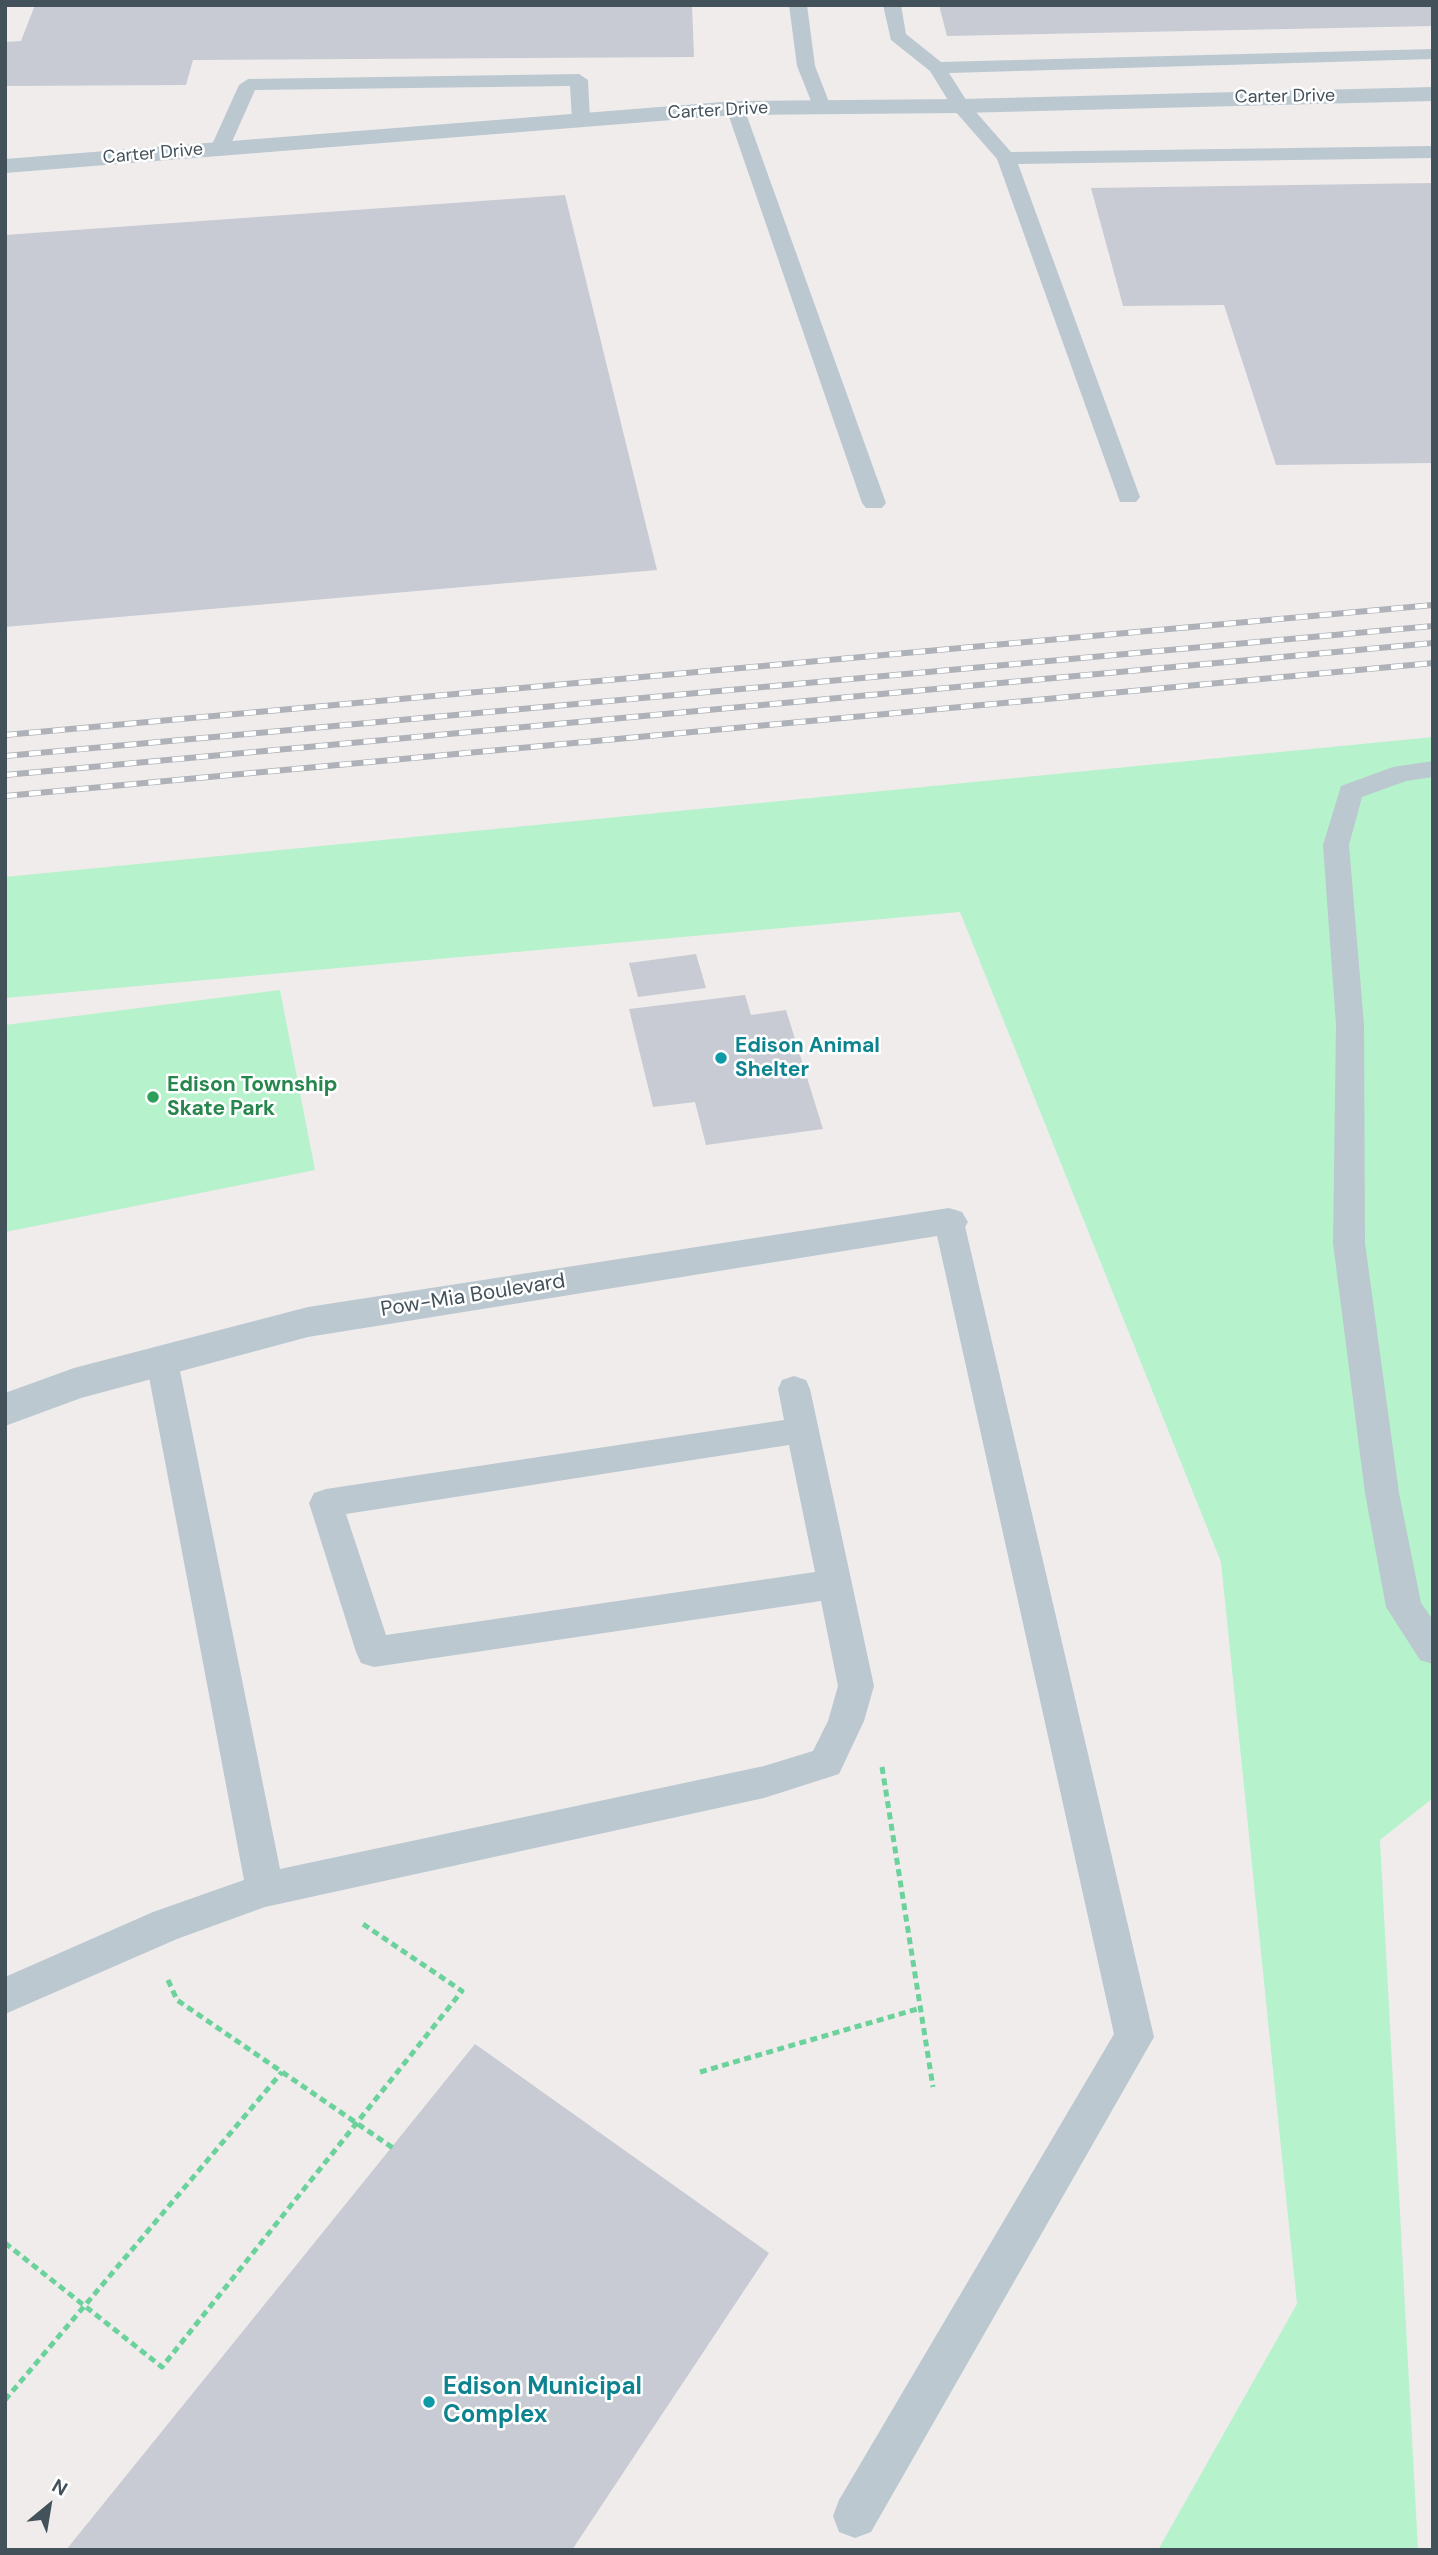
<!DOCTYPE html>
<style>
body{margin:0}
#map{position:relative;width:1438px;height:2555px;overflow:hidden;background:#f0ecec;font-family:"DM Sans",sans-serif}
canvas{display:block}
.frame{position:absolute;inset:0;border:7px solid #43515b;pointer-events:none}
.north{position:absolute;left:14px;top:2471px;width:70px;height:70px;-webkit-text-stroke:5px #fff;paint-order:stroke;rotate:30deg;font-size:19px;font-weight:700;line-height:28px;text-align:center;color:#43515b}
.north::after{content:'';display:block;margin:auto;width:24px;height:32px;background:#43515b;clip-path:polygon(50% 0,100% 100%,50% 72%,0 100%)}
</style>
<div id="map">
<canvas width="1438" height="2555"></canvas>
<div class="frame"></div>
<div class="north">N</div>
</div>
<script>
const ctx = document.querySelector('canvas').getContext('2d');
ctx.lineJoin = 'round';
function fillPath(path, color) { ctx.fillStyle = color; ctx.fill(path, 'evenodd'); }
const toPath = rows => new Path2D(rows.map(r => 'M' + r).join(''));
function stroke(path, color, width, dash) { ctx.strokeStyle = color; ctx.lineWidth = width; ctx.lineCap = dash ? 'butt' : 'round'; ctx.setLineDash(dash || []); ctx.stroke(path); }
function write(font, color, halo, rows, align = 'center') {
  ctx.font = font + ' "DM Sans",sans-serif'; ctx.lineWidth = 5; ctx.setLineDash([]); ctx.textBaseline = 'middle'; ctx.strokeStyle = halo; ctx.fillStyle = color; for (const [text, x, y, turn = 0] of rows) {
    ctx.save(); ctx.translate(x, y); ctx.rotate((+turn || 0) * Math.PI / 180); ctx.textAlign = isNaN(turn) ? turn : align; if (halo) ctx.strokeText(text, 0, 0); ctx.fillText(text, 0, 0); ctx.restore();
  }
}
fillPath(toPath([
 [1433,737,1433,1798,1380,1840,1418,2550,1158,2550,1297,2304,1221,1562,960,912,5,998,5,877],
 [280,990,315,1170,5,1232,5,1025]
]), '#b6f2cb');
fillPath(toPath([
 [35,5,692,5,694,57,193,60,186,85,5,86,5,42,21,41],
 [939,5,1433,5,1433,26,947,36],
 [1433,183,1433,463,1276,465,1224,305,1123,306,1091,188],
 [565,195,657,570,5,627,5,235],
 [696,954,706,988,638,997,629,963],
 [745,995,751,1015,786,1010,823,1129,706,1145,695,1102,653,1107,629,1009],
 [475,2044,769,2253,572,2550,66,2550]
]), '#c8cbd3');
stroke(toPath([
 [882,1767,933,2087],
 [168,1980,177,2000,393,2148],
 [700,2072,921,2008],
 [5,2243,162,2367,462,1991,360,1922],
 [5,2400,282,2072]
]), '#6cd29c', 5, [7, 4.5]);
fillPath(toPath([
 [789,5,807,5,815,66,831,107,829,111,815,111,797,66,789,5],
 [883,5,901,5,906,34,941,62,1433,49,1433,59,949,73,968,103,1011,152,1433,146,1433,158,1018,164,1140,497,1136,502,1120,502,997,159,954,110,930,71,891,40,883,5],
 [579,74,588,80,590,120,581,126,572,120,570,86,255,90,227,153,213,153,210,149,239,85,248,79,579,74],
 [735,102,744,108,886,503,882,508,866,508,862,503,726,108,735,102],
 [1433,761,1433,777,1406,781,1362,797,1349,845,1364,1025,1365,1243,1399,1493,1421,1603,1433,1620,1433,1664,1420,1660,1386,1607,1365,1493,1333,1243,1336,1025,1323,845,1341,786,1393,767,1433,761],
 [949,1211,960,1214,964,1222,1154,2037,871,2532,855,2538,839,2532,833,2516,839,2500,1114,2034,934,1222,938,1214,949,1211],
 [162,1348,173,1352,178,1361,280,1869,764,1766,813,1751,828,1721,838,1686,821,1601,374,1667,361,1663,356,1652,309,1503,314,1493,326,1489,784,1420,778,1389,782,1380,794,1376,806,1380,810,1389,874,1686,864,1721,839,1774,764,1798,265,1907,177,1939,5,2014,5,1977,153,1912,244,1880,146,1361,151,1352,162,1348],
 [789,1445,815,1572,386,1635,346,1514,789,1445]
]), '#bbc8d0');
fillPath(toPath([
 [1433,87,1433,101,961,113,735,115,5,173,5,159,735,101,961,99,1433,87],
 [949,1208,962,1212,968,1222,962,1232,308,1337,81,1398,5,1426,5,1393,74,1368,308,1307,949,1208]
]), '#bbc8d0');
const rail = toPath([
 [5,735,1433,605],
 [5,756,1433,626],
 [5,775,1433,643],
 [5,796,1433,663]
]);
stroke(rail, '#aeb2b8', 6);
stroke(rail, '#fff', 4.5, [12]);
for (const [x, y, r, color] of [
 [721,1058,7,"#0f9aa8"],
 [153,1097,7,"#2e9e5b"],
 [429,2402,7,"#0f9aa8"]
]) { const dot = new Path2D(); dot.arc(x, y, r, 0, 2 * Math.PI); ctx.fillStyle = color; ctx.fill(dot); stroke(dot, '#fff', 2.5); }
write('18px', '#43515b', '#fff', [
 ["Carter Drive",1285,97,-1],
 ["Carter Drive",718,111,-3],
 ["Carter Drive",153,154,-5]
]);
write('bold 21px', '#0d838f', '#fff', [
 ["Edison Animal",735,1046],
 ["Shelter",735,1070]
], 'left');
write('bold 21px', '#27864d', '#fff', [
 ["Edison Township",167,1085],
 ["Skate Park",167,1109]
], 'left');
write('21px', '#43515b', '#fff', [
 ["Pow-Mia Boulevard",473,1296,-9]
]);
write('bold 24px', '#0d838f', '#fff', [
 ["Edison Municipal",443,2388],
 ["Complex",443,2416]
], 'left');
</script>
